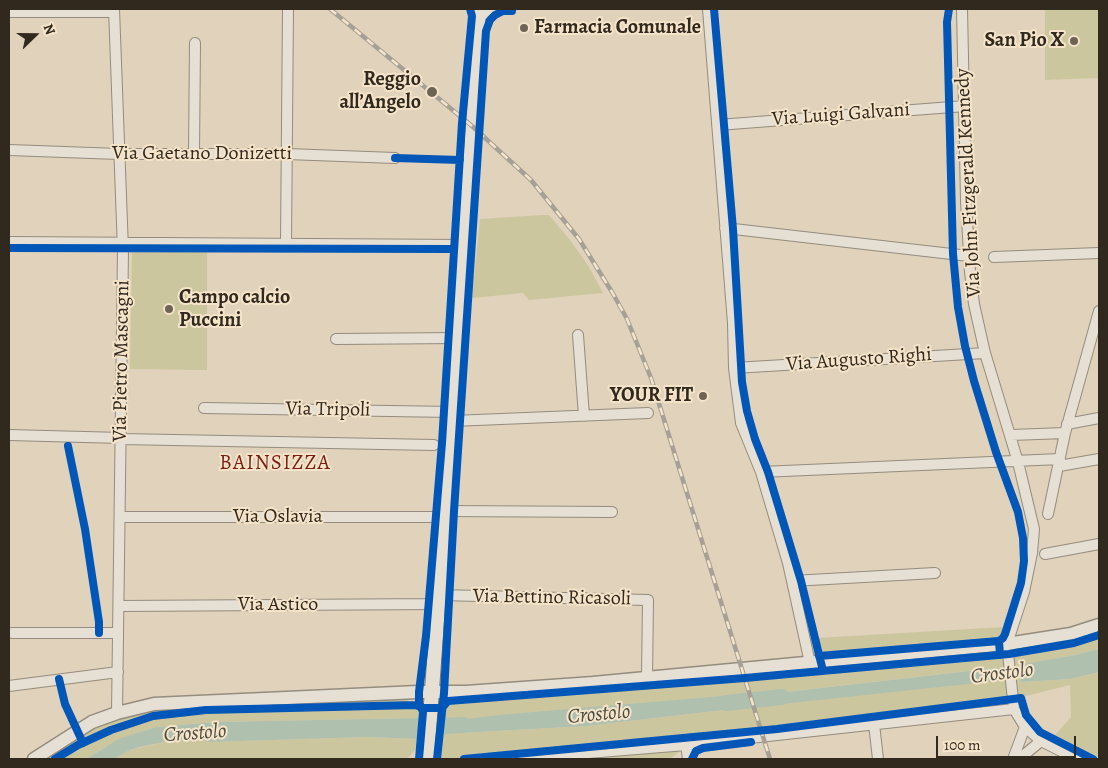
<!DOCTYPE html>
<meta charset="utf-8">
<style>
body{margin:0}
#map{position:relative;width:1108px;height:768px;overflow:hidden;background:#e0d2bb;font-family:Alegreya,serif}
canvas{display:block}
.frame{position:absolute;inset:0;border:10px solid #31291e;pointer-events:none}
.north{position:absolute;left:10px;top:10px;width:50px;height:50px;-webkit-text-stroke:4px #f5e4c9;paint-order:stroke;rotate:68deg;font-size:14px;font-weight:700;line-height:20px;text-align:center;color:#31291e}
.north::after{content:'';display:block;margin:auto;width:18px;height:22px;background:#31291e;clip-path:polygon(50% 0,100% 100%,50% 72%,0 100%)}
.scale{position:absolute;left:936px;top:736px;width:140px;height:22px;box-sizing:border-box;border:2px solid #31291e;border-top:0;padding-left:6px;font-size:15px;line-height:18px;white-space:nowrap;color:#31291e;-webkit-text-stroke:4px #f5e4c9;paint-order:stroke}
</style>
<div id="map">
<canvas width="1108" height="768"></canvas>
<div class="frame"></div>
<div class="north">N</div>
<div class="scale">100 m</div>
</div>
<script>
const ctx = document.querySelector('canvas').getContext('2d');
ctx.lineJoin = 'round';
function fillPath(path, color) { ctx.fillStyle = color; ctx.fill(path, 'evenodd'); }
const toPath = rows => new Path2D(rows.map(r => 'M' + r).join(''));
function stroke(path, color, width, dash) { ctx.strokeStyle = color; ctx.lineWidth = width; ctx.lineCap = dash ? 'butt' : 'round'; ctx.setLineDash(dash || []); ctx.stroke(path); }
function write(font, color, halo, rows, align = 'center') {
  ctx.font = font + ' Alegreya,serif'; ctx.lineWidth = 4; ctx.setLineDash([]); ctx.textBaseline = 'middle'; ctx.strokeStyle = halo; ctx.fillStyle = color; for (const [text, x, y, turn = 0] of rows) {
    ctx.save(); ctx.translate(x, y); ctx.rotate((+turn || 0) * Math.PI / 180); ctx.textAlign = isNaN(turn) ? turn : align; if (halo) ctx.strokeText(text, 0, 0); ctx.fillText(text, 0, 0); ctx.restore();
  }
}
fillPath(toPath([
 [1045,9,1099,9,1099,78,1045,80],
 [542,215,549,215,571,241,589,267,603,293,529,300,523,293,472,298,480,219],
 [132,244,207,244,207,370,130,369],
 [1099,625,1099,649,1075,655,1019,666,1021,682,1070,679,1099,672,1099,757,1055,735,1071,717,1070,685,1014,699,1014,709,546,759,427,759,432,693,1007,644],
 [1003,667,1005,679,763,705,760,695],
 [746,695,750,707,586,726,442,734],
 [1004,627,999,641,823,657,817,638],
 [406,699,420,712,420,718,216,722,156,727,130,735,105,747,86,759,46,759,93,729,120,718,155,709],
 [367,737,418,739,417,748,407,759,114,759,130,750,164,742,196,739,210,742],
 [678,750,679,752,670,759,581,759]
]), '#ccc69f');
fillPath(toPath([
 [1099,649,1099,672,1070,679,1021,682,1019,665,1075,655],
 [1004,667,1005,680,763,706,760,695],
 [747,694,750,707,586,726,442,734,443,722,498,715],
 [420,718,418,739,367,737,210,742,196,739,164,742,140,747,130,750,114,759,86,759,117,740,130,735,156,727,216,722]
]), '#afc0af');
stroke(toPath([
 [726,703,782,697],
 [397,728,463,725]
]), '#afc0af', 16);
const minor = toPath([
 [114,9,123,250,117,713],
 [708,9,733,323,734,368,741,423,761,472,788,563,810,663],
 [962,9,966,201,970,272,974,304,985,353,1018,462,1034,529,1032,553,1024,592,1007,644,1014,709,1025,727,1041,741,1077,759],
 [9,12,114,12],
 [718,125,965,106],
 [9,150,119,154,287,154,395,158],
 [194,153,195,43],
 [725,228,969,256],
 [9,242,463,245],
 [286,243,288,9],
 [994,257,1099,253],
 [578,335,584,416],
 [336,339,457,338],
 [734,368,985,353],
 [204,408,452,412],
 [452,421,648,413],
 [1067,424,1099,418],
 [9,435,122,438],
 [1011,435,1065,433,1099,311],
 [121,439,434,445],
 [1059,466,1099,459],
 [761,472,1060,459],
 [444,511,612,512],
 [1048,514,1065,433],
 [120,517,436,517],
 [1045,554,1099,544],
 [792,581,935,573],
 [438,595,648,600,647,678],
 [119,606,438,604],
 [12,633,118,633],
 [9,686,118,672],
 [874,724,878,759],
 [686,745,688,759],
 [514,759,686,745,1014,709],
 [1013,759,1025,727],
 [1019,759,1041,741]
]);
const tertiary = toPath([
 [34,759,92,722,117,713,154,704,418,692,466,692,593,683,1007,644,1071,634,1099,625]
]);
const secondary = toPath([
 [478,9,488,12,496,9],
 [427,759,479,39,478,9]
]);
stroke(minor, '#948c7e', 12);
stroke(tertiary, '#948c7e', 15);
stroke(secondary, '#7c7468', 16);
stroke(minor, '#e6dfd3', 10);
stroke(tertiary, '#e6dfd3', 12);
stroke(secondary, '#e6dfd3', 14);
const rail = toPath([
 [330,9,472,126,531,180,579,239,612,292,627,319,651,378,770,759]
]);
stroke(rail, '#a6a096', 4.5);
stroke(rail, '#f5e4c9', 2.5, [8]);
stroke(toPath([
 [714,9,733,229,742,382,747,411,755,439,768,472,801,581,823,671],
 [949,9,947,22,953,254,958,307,965,346,974,381,996,452,1018,512,1023,538,1024,561,1021,583,1005,634,1003,638,999,641,1000,655],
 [395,158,460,160],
 [9,248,454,249],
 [68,446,85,529,99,622,99,633],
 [819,656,999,641],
 [59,679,65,704,83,743],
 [55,759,78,745,111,730,153,716,206,710,416,705,423,708,442,708,448,701,745,678,1009,654,1074,643,1099,635],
 [419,759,423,712,419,703,419,692,426,636,442,443,462,123,472,16,470,9],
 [437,759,444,693,454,511,486,31,490,20,495,15,503,11,512,11,512,9],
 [464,759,777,729,1021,698,1026,715,1040,732,1093,759],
 [692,759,696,751,703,748,751,742]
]), '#0057b8', 8);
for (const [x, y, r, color] of [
 [524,28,5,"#6e6455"],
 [1074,41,5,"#6e6455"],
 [432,92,6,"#6e6455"],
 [169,309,5,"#6e6455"],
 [703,396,5,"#6e6455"]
]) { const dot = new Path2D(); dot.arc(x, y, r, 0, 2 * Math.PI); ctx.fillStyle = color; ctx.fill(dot); stroke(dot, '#f5e4c9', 2); }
write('bold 20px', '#31291e', '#f5e4c9', [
 ["Farmacia Comunale",534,28,"left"],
 ["San Pio X",1064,41],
 ["Reggio",421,80],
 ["all’Angelo",421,103],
 ["Campo calcio",179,298,"left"],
 ["Puccini",179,321,"left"],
 ["YOUR FIT",693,396]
], 'right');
write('20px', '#31291e', '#f5e4c9', [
 ["Via Luigi Galvani",841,115,-4],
 ["Via Gaetano Donizetti",202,154],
 ["Via John Fitzgerald Kennedy",969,183,-93],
 ["Via Augusto Righi",859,360,-4],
 ["Via Pietro Mascagni",122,361,-89],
 ["Via Tripoli",328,410,1],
 ["Via Oslavia",278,517],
 ["Via Bettino Ricasoli",552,598,1],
 ["Via Astico",278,605]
]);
ctx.letterSpacing = '1px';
write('21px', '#7a1f14', '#f5e4c9', [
 ["BAINSIZZA",275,464]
]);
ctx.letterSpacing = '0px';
write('italic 21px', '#4b4d41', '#f5e4c9', [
 ["Crostolo",1002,674,-7],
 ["Crostolo",599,715,-5],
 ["Crostolo",195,734,-4]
]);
</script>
